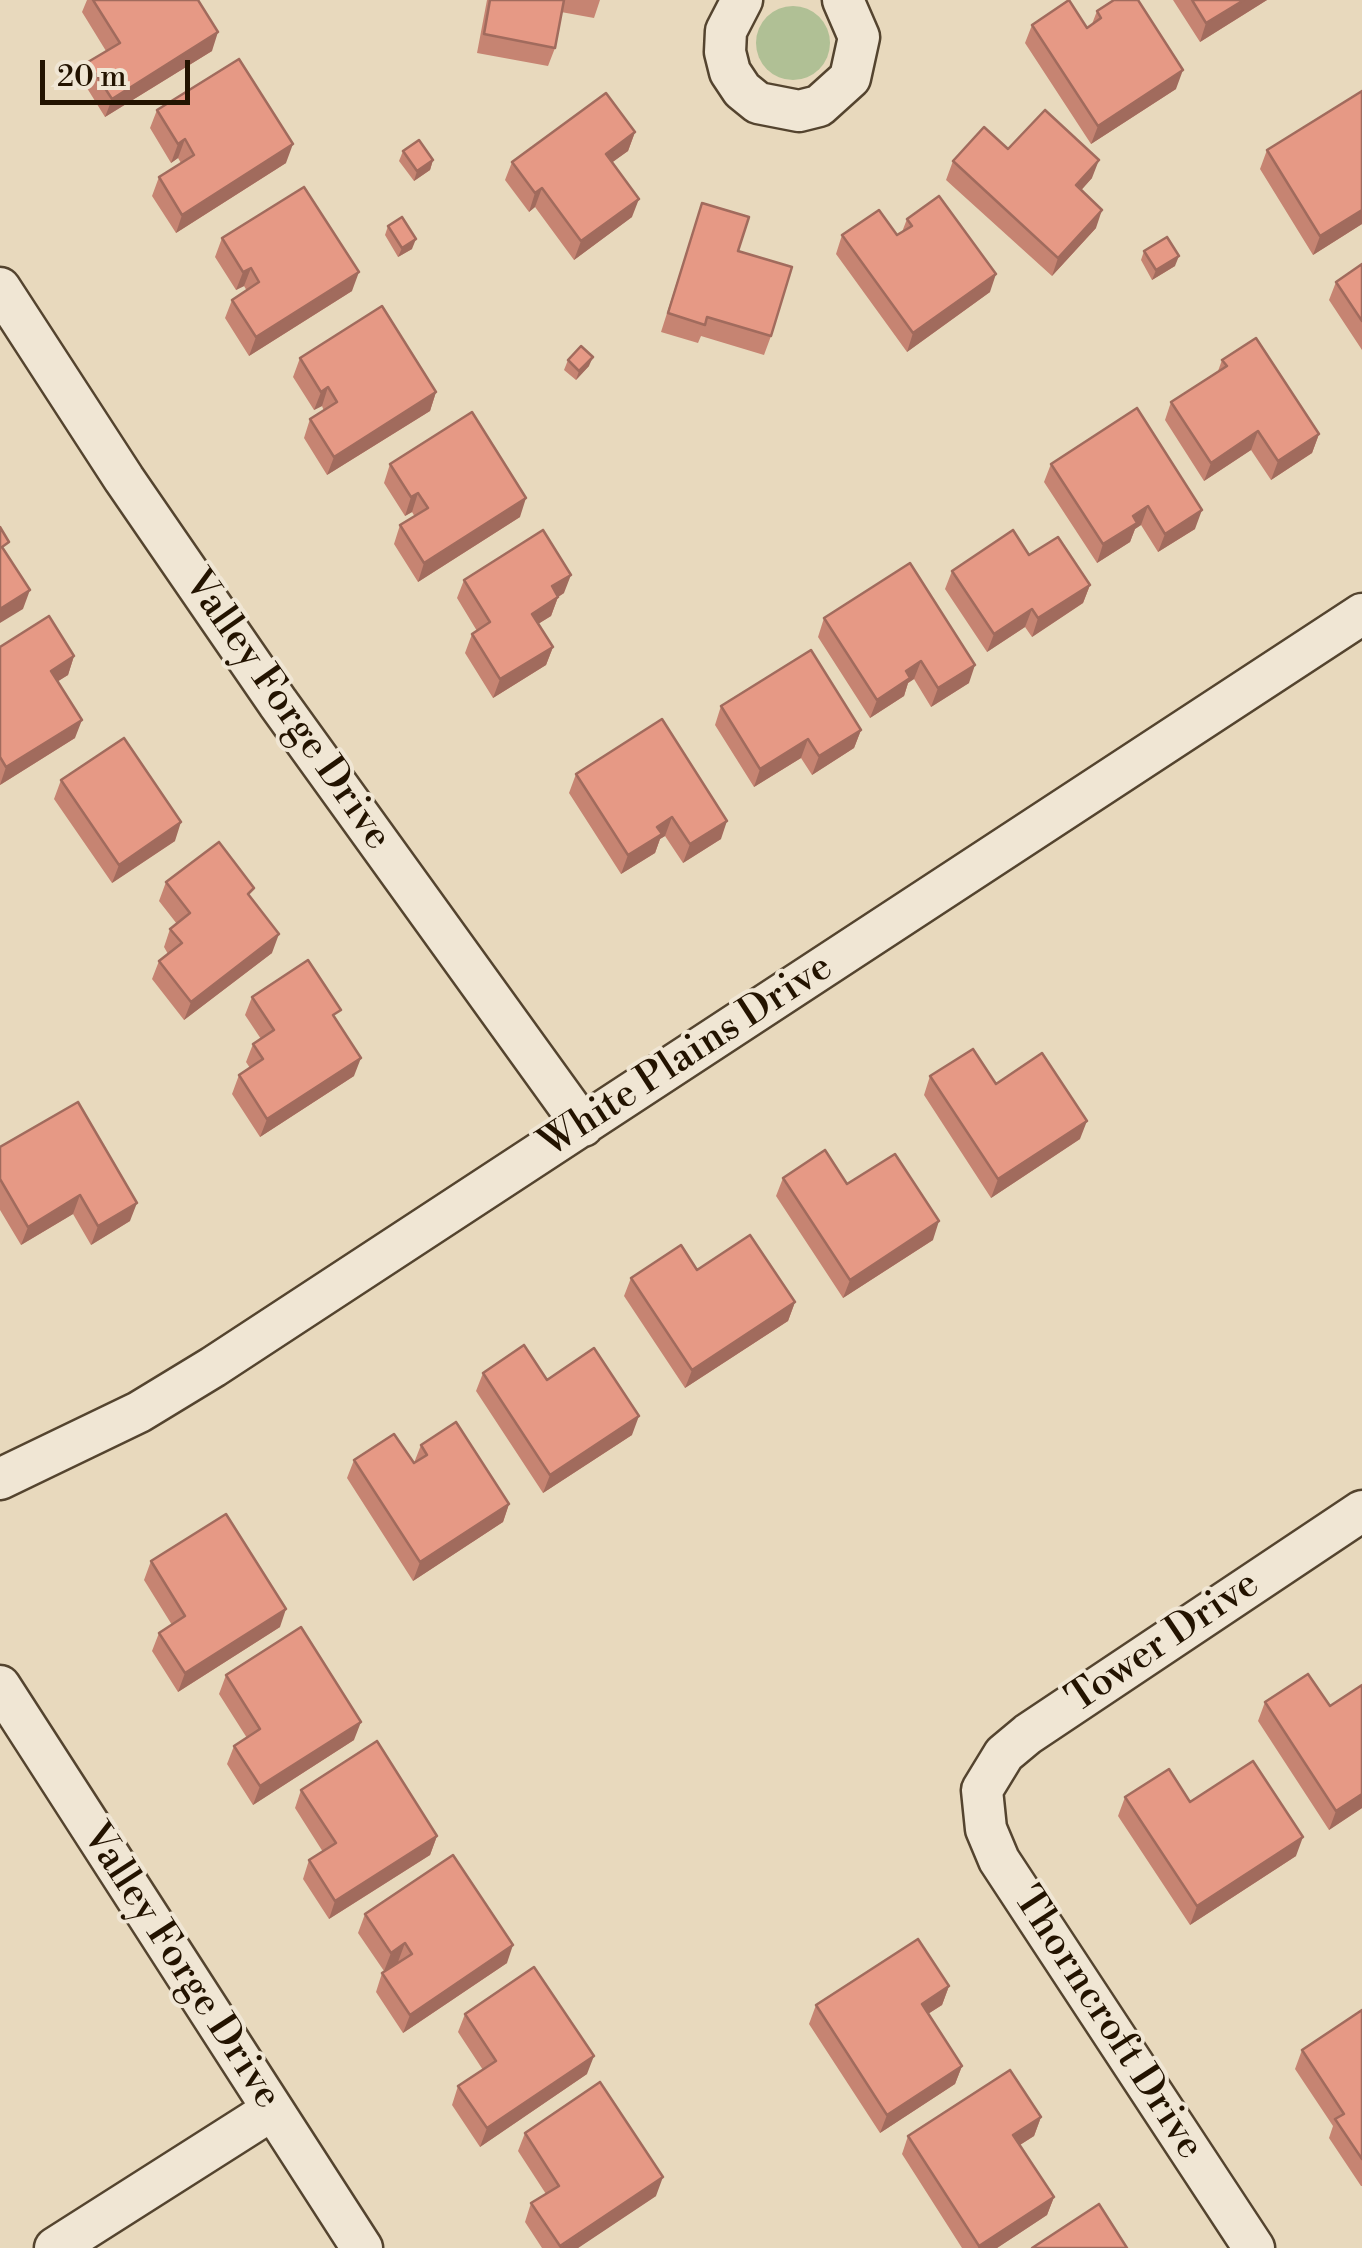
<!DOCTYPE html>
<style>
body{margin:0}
#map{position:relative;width:1362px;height:2248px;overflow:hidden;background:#e8d9bd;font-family:"Libre Bodoni",serif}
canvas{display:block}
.scale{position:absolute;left:40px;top:60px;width:150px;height:45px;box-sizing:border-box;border:5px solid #231300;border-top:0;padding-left:12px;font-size:30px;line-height:35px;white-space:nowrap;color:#231300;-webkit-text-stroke:8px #f0e6d4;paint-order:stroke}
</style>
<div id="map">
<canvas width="1362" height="2248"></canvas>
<div class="scale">20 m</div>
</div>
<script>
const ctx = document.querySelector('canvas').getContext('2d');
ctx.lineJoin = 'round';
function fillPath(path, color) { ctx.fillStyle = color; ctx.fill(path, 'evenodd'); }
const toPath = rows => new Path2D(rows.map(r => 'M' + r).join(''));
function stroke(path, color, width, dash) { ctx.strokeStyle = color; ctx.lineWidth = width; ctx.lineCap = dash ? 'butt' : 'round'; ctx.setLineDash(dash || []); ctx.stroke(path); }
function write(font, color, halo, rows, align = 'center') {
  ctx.font = font + ' "Libre Bodoni",serif'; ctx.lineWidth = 8; ctx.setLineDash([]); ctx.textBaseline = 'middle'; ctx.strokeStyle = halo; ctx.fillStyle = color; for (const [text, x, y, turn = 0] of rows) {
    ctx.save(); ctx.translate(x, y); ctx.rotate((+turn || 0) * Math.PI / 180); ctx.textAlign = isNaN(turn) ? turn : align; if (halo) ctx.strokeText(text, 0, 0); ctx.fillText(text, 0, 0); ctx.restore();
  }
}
fillPath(toPath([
 '756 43a37 37 0 1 1 74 0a37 37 0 1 1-74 0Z'
]), '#b0c095');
const minor = toPath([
 [742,0,726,31,725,52,730,72,742,90,758,103,799,111,819,106,850,78,859,37,843,0],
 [0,288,124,479,278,703,583,1126],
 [0,1479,139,1412,213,1367,1362,614],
 [0,1686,362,2248],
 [55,2248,272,2110],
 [1254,2248,999,1860,986,1829,982,1790,1004,1754,1028,1734,1362,1511]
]);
stroke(minor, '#54442f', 45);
stroke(minor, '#f0e6d4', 40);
fillPath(toPath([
 [87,0,198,0,212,51,105,117,82,80,88,62,106,51,82,12],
 [487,0,600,0,594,18,561,12,555,48,548,66,477,53],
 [1173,0,1267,0,1200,42],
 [1097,11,1176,89,1091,144,1025,43,1032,25,1087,28,1092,24],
 [157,110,286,163,176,233,152,196,159,177,181,163,178,158,171,163,150,128],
 [635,132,628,151,612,162,632,217,574,260,535,207,529,212,505,180,512,162],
 [1008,149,1092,178,1081,190,1096,228,1052,276,946,180,953,161],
 [1267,150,1362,224,1313,255,1260,169],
 [403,151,433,160,430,170,414,181,399,161],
 [702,203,738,251,771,336,764,355,701,336,698,343,661,332],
 [907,219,990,292,907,352,836,254,842,235,897,235,902,232],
 [388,226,412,249,398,257,385,235],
 [222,238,352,291,249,356,225,318,232,300,247,291,244,286,236,290,215,257],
 [1144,251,1175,266,1152,280,1141,260],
 [1362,264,1362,350,1329,300,1336,282],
 [300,358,436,392,430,411,327,475,304,438,310,419,324,411,322,406,314,410,293,377],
 [568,360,589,366,576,380,564,370],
 [1222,360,1319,434,1312,453,1271,480,1251,450,1204,481,1165,420,1171,402,1218,371],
 [390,464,520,517,418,582,394,544,400,525,415,517,412,512,405,516,384,483],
 [1051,464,1195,529,1158,552,1141,525,1135,529,1130,542,1097,563,1044,482],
 [1029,555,1090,585,1083,603,1032,637,1025,627,987,652,945,589,952,571],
 [464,580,564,593,558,597,551,616,538,624,553,647,546,665,493,698,465,653,472,634,477,631,457,598],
 [824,618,969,683,931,707,914,679,908,683,904,696,870,718,818,637],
 [0,647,74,656,68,675,58,681,75,738,0,785],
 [721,706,861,730,854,748,812,775,801,758,754,787,715,725],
 [576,774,721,839,683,863,665,836,660,839,655,853,621,874,569,793],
 [61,780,175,841,112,883,54,799],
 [166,882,251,898,272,953,184,1020,152,979,159,961,168,954,164,947,170,929,177,924,159,901],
 [252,997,337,1021,354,1076,260,1137,232,1094,239,1075,250,1068,246,1062,253,1044,261,1039,245,1015],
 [930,1076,996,1084,1080,1139,991,1198,924,1095],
 [0,1147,130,1221,91,1245,73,1214,21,1245,0,1210],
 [783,1178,847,1184,933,1240,843,1298,776,1196],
 [697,1270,795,1302,788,1321,685,1388,624,1296,631,1278],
 [483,1373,547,1380,632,1435,543,1493,476,1391],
 [421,1445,509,1504,503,1522,413,1581,347,1478,354,1460,414,1463],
 [151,1561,280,1627,178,1692,152,1651,159,1633,172,1625,144,1580],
 [226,1675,354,1740,253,1805,227,1764,234,1746,247,1738,219,1694],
 [1265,1702,1330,1706,1362,1808,1329,1830,1258,1721],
 [301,1790,437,1836,430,1855,329,1919,303,1879,309,1860,323,1852,295,1808],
 [1125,1797,1190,1802,1296,1856,1190,1925,1118,1816],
 [365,1914,507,1963,403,2033,376,1992,382,1973,399,1962,384,1971,358,1933],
 [949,1986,942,2005,928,2014,962,2066,955,2084,880,2133,809,2024,816,2005],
 [1362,2010,1362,2186,1361,2186,1329,2138,1333,2126,1295,2069,1302,2050],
 [465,2014,587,2074,480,2147,452,2105,458,2086,483,2070,458,2032],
 [1041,2117,1034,2136,1020,2145,1054,2197,1047,2215,997,2248,962,2248,902,2154,908,2136],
 [525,2133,656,2196,578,2248,542,2248,525,2222,531,2203,546,2194,518,2151]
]), '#c68472');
fillPath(toPath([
 [1244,0,1267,0,1200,42,1206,23],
 [218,32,212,51,105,117,112,99],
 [1183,70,1176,89,1091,144,1098,126],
 [635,132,628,151,599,172,606,154],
 [185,139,178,158,171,163,178,144],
 [293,144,286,163,176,233,182,215],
 [433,160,430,170,414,181,417,171],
 [1099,160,1092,178,1069,204,1076,185],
 [542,188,535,207,529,212,535,193],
 [639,199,632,217,574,260,581,241],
 [1102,210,1096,228,1052,276,1058,258],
 [1362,210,1362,224,1313,255,1320,236],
 [416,239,412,249,398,257,402,248],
 [1179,256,1175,266,1152,280,1156,270],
 [251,268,244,286,236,290,243,272],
 [359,272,352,291,249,356,256,337],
 [996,274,990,292,907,352,913,333],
 [593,357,589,366,576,380,579,371],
 [328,387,322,406,314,410,321,392],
 [436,392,430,411,327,475,334,457],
 [1258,431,1251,450,1204,481,1211,463],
 [1319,434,1312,453,1271,480,1278,461],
 [418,493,412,512,405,516,411,497],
 [526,498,520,517,418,582,424,563],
 [1148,506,1141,525,1135,529,1130,542,1097,563,1103,544,1133,516],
 [1202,510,1195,529,1158,552,1165,534],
 [571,575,564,593,558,597,551,616,525,632,532,614,552,586],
 [1090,585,1083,603,1032,637,1038,618],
 [30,590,23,609,0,623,0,609],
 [1032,609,1025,627,987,652,994,634],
 [553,647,546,665,493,698,500,679],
 [74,656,68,675,44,690,51,671],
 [921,661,914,679,908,683,904,696,870,718,877,700,906,671],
 [975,665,969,683,931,707,938,688],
 [82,720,75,738,0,785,6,767],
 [861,730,854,748,812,775,819,756],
 [808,739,801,758,754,787,760,769],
 [672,817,665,836,660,839,655,853,621,874,628,855,657,827],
 [727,821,721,839,683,863,690,844],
 [181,822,175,841,112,883,119,865],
 [279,934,272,953,184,1020,191,1002],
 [361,1058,354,1076,260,1137,267,1119],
 [1087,1121,1080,1139,991,1198,998,1179],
 [80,1195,73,1214,21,1245,28,1227],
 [137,1203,130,1221,91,1245,98,1226],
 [939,1221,933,1240,843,1298,850,1280],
 [795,1302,788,1321,685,1388,692,1370],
 [639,1416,632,1435,543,1493,550,1475],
 [509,1504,503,1522,413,1581,420,1562],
 [286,1609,280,1627,178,1692,185,1673],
 [361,1722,354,1740,253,1805,260,1786],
 [1362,1794,1362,1808,1329,1830,1336,1811],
 [437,1836,430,1855,329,1919,335,1901],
 [1303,1837,1296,1856,1190,1925,1197,1906],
 [405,1943,398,1962,384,1971,391,1953],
 [513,1945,507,1963,403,2033,410,2015],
 [949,1986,942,2005,915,2022,922,2004],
 [594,2056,587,2074,480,2147,487,2128],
 [962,2066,955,2084,880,2133,887,2115],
 [1041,2117,1034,2136,1007,2153,1013,2135],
 [663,2177,656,2196,578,2248,559,2248],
 [1054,2197,1047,2215,997,2248,978,2248,979,2246]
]), '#a16b5d');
const building = toPath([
 [93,0,198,0,218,32,112,99,88,62,120,43,93,0],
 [490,0,564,0,555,48,484,34,490,0],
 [1069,0,1087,28,1101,18,1097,11,1114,0,1138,0,1183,70,1098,126,1032,25,1069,0],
 [1192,0,1244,0,1206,23,1192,0],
 [239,59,293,144,182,215,159,177,194,155,185,139,178,144,157,110,239,59],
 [1362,91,1362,210,1320,236,1267,150,1362,91],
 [606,93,635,132,606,154,639,199,581,241,542,188,535,193,512,162,606,93],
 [1045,110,1099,160,1076,185,1102,210,1058,258,953,161,984,127,1008,149,1045,110],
 [419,140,433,160,417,171,403,151,419,140],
 [304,187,359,272,256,337,232,300,259,282,251,268,243,272,222,238,304,187],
 [939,196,996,274,913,333,842,235,879,210,897,235,912,226,907,219,939,196],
 [702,203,749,217,738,251,792,267,771,336,707,317,705,325,668,313,702,203],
 [402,217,416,239,402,248,388,226,402,217],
 [1167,237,1179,256,1156,270,1144,251,1167,237],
 [1362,264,1362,321,1336,282,1362,264],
 [382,306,436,392,334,457,310,419,337,402,328,387,321,392,300,358,382,306],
 [1256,338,1319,434,1278,461,1258,431,1211,463,1171,402,1227,366,1222,360,1256,338],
 [581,346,593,357,579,371,568,360,581,346],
 [1137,408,1202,510,1165,534,1148,506,1133,516,1137,523,1103,544,1051,464,1137,408],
 [472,412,526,498,424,563,400,525,428,508,418,493,411,497,390,464,472,412],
 [0,527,9,542,2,547,30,590,0,609,0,527],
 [543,530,571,575,552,586,558,597,532,614,553,647,500,679,472,634,490,622,464,580,543,530],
 [1013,530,1029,555,1058,537,1090,585,1038,618,1032,609,994,634,952,571,1013,530],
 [910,563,975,665,938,688,921,661,906,671,910,678,877,700,824,618,910,563],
 [49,616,74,656,51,671,82,720,6,767,0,757,0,647,49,616],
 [811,650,861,730,819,756,808,739,760,769,721,706,811,650],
 [662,719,727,821,690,844,672,817,657,827,662,834,628,855,576,774,662,719],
 [124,738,181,822,119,865,61,780,124,738],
 [219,842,254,888,248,894,279,934,191,1002,159,961,182,943,170,929,190,913,166,882,219,842],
 [308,960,341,1010,333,1015,361,1058,267,1119,239,1075,263,1059,253,1044,274,1030,252,997,308,960],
 [973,1049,996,1084,1042,1053,1087,1121,998,1179,930,1076,973,1049],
 [78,1102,137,1203,98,1226,80,1195,28,1227,0,1179,0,1147,78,1102],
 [825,1150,847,1184,895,1154,939,1221,850,1280,783,1178,825,1150],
 [750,1235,795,1302,692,1370,631,1278,681,1245,697,1270,750,1235],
 [524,1345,547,1380,594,1348,639,1416,550,1475,483,1373,524,1345],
 [456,1422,509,1504,420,1562,354,1460,394,1434,414,1463,427,1455,421,1445,456,1422],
 [226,1514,286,1609,185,1673,159,1633,185,1616,151,1561,226,1514],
 [301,1627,361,1722,260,1786,234,1746,260,1729,226,1675,301,1627],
 [1308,1674,1330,1706,1362,1685,1362,1794,1336,1811,1265,1702,1308,1674],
 [377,1741,437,1836,335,1901,309,1860,336,1843,301,1790,377,1741],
 [1253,1761,1303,1837,1197,1906,1125,1797,1169,1769,1190,1802,1253,1761],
 [453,1855,513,1945,410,2015,382,1973,412,1954,405,1943,391,1953,365,1914,453,1855],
 [918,1939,949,1986,922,2004,962,2066,887,2115,816,2005,918,1939],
 [534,1967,594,2056,487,2128,458,2086,496,2061,465,2014,534,1967],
 [1362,2010,1362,2159,1335,2119,1344,2114,1302,2050,1362,2010],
 [1010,2070,1041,2117,1013,2135,1054,2197,979,2246,908,2136,1010,2070],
 [600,2082,663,2177,560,2246,531,2203,559,2186,525,2133,600,2082],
 [1099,2204,1127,2248,1032,2248,1099,2204]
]);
fillPath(building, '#e69985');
stroke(building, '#a16b5d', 2.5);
write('40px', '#231300', '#f0e6d4', [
 ["Valley Forge Drive",286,711,55],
 ["White Plains Drive",687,1057,-33],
 ["Tower Drive",1164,1643,-34],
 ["Valley Forge Drive",180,1967,57],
 ["Thorncroft Drive",1107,2024,57]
]);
</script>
